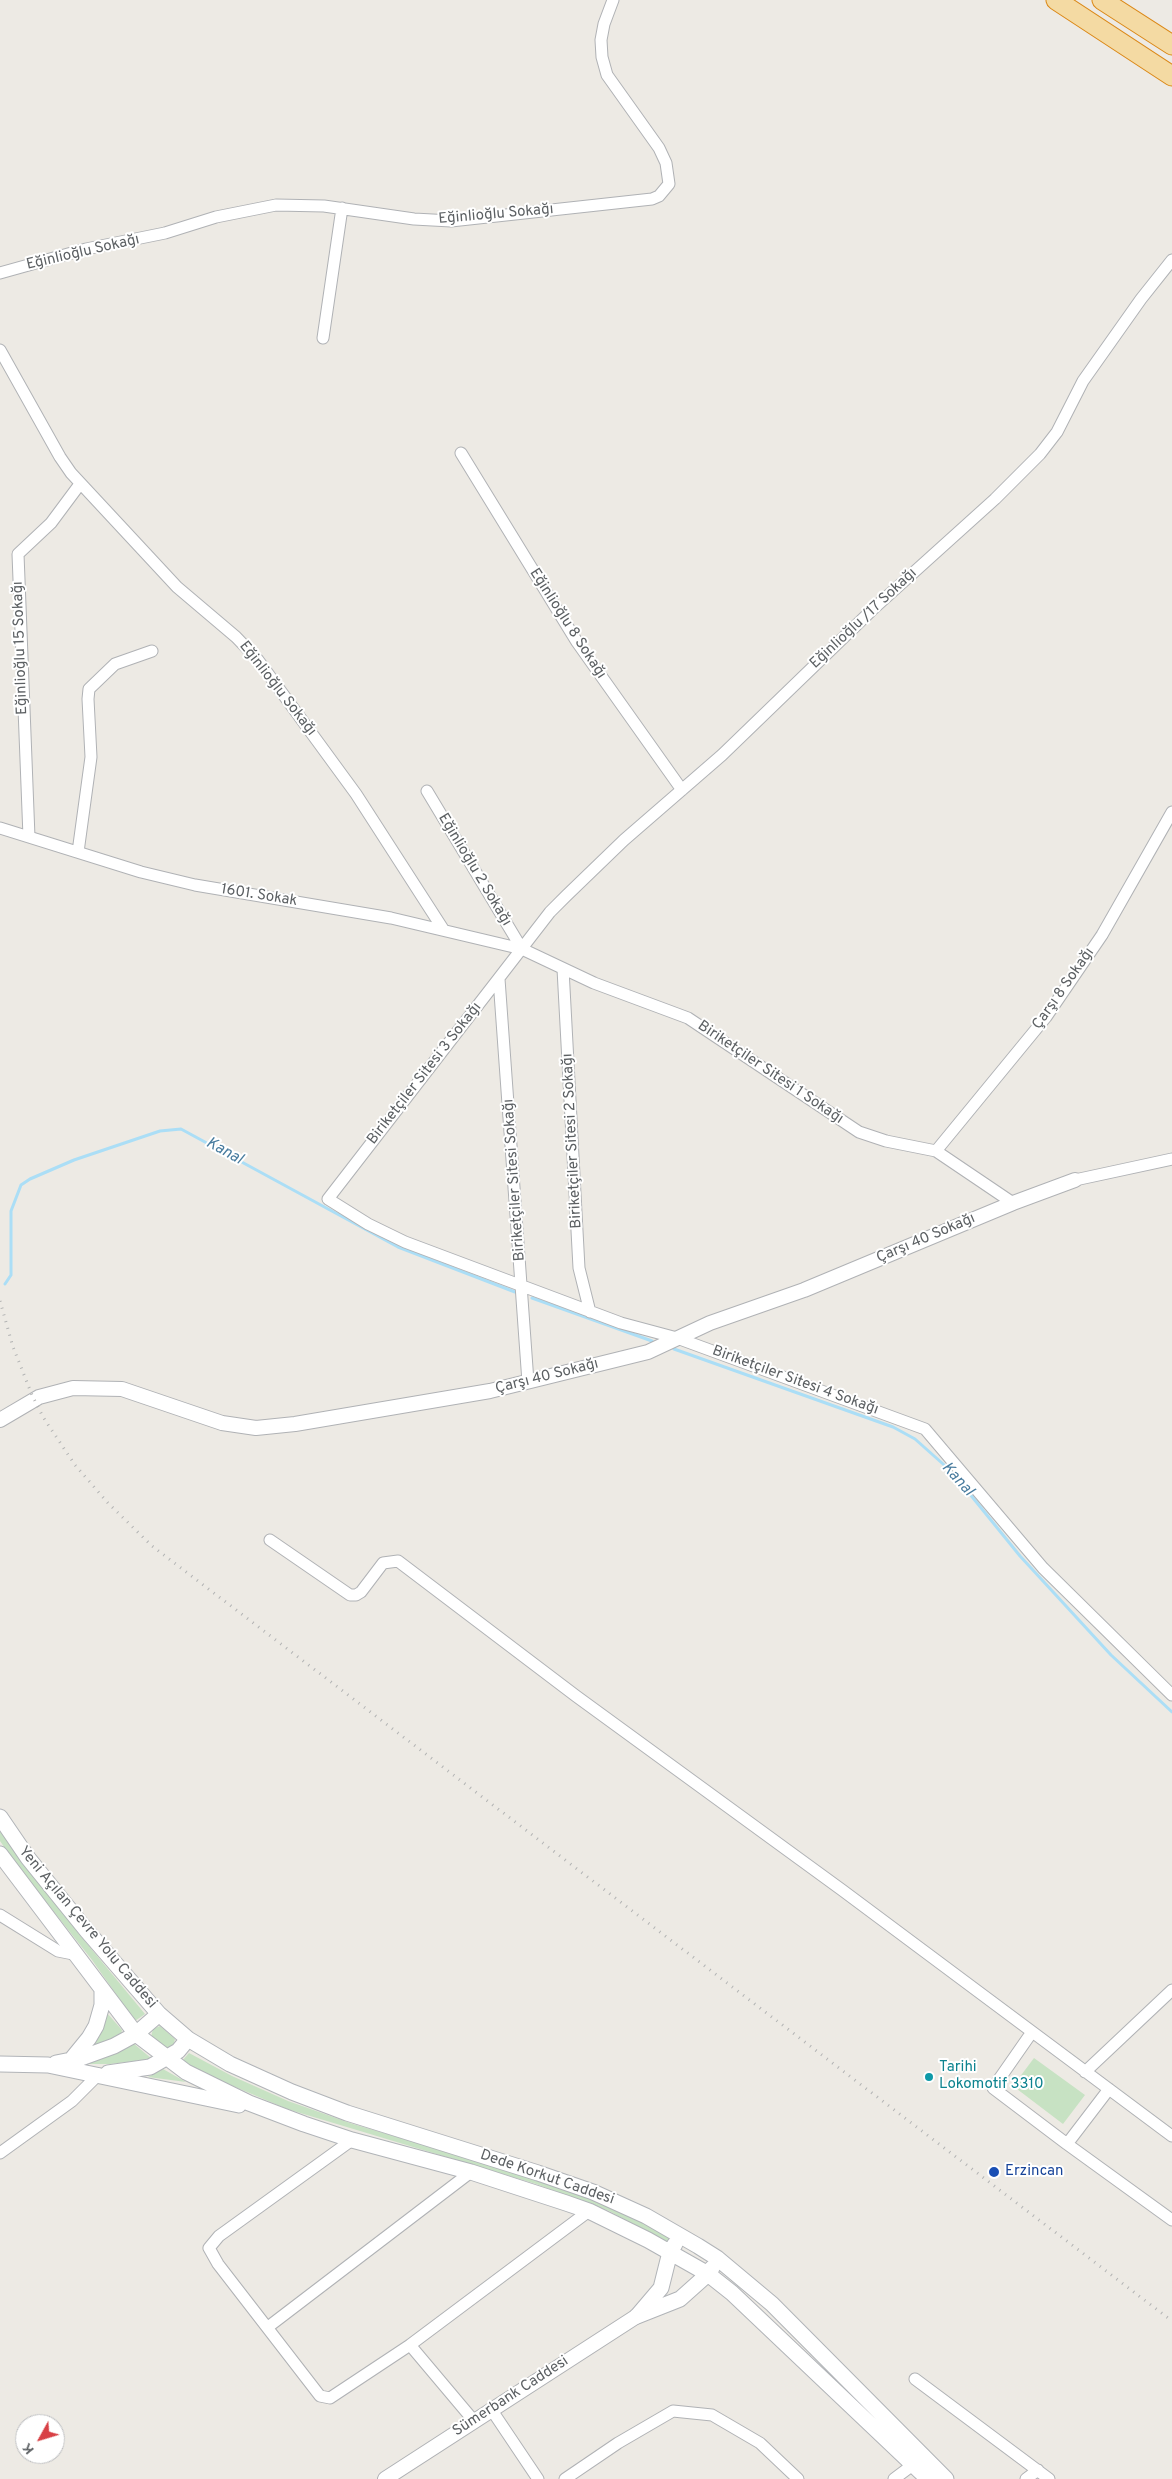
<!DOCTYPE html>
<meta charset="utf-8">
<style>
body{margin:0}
#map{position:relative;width:1172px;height:2479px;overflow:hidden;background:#edeae4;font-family:Overpass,sans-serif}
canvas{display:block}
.north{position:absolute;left:15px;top:2414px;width:50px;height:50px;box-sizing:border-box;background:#fff;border:1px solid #bebfc1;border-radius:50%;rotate:231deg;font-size:14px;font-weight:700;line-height:20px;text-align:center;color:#5c6063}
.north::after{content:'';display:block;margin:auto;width:18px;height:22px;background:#d84045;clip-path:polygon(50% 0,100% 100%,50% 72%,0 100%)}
</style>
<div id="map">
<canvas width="1172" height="2479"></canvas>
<div class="north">K</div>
</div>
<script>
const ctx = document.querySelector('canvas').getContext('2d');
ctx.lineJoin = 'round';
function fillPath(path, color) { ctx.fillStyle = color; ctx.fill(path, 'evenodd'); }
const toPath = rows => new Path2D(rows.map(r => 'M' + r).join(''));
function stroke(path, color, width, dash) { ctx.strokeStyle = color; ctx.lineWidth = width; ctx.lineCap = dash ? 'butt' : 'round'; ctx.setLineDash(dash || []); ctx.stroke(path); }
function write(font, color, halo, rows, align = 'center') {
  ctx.font = font + ' Overpass,sans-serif'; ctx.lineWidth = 4; ctx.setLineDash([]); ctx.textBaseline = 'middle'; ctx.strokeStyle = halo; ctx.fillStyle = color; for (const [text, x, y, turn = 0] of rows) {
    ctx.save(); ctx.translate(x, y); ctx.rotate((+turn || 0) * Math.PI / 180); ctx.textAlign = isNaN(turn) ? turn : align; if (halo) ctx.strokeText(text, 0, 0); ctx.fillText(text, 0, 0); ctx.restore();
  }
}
fillPath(toPath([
 [0,1830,79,1934,145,2014,135,2021,92,1960,13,1860,0,1841],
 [107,2013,122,2030,121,2035,94,2047,92,2043],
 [160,2026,175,2039,173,2047,168,2050,151,2037,153,2029],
 [133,2043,152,2059,110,2064,74,2064],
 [189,2053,232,2076,288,2101,353,2124,537,2178,618,2210,671,2238,668,2243,609,2211,536,2184,287,2109,200,2072,182,2061],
 [1034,2058,1085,2095,1063,2124,1013,2086],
 [163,2069,186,2082,148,2077]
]), '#c7e2c3');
stroke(toPath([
 [5,1284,11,1275,11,1211,21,1185,30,1179,74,1160,160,1131,181,1129,398,1247,515,1292],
 [532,1298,652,1341],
 [674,1349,893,1427,915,1439,952,1472,1020,1556,1111,1655,1172,1712]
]), '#abdef6', 3);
const minor = toPath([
 [1172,260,1141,299,1083,381,1057,432,1040,454,995,499,872,610,722,755,624,840,566,896,550,912,328,1199,368,1224,405,1242,621,1323,677,1338,925,1429,1043,1568,1172,1695],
 [0,273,86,249,165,233,216,217,276,205,324,206,414,219,451,221,652,199,659,196,669,184,666,163,659,148,607,75,602,57,601,40,604,24,613,0],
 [323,338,342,208],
 [0,350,60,457,71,473,177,587,236,637,258,660,356,794,443,929],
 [461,453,577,642,682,790],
 [427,791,522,949],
 [0,828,141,872,195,885,391,918,522,949,594,983,688,1018,859,1132,886,1141,936,1151,1013,1203],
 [29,837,18,554,51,523,80,484],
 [78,852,91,757,88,699,89,689,115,664,152,651],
 [563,969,579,1268,590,1312],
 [499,979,528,1382],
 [936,1151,1046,1017,1102,935,1172,812],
 [1075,1180,1172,1159],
 [270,1540,350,1595,356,1595,361,1592,383,1563,398,1561,576,1696,842,1890,1172,2136],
 [0,1915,58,1951,78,1955],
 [1032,2032,993,2088,1067,2144,1109,2089],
 [1085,2072,1172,1990],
 [352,2140,219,2236,209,2248,218,2264,320,2396,330,2398,410,2345,589,2211],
 [1067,2144,1172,2220],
 [0,2153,72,2101,99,2074],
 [268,2327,471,2172],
 [410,2345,474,2421],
 [915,2379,1049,2479],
 [491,2409,538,2479],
 [565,2479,618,2443,673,2411,712,2415,760,2443,798,2479],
 [894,2479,914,2464],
 [1026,2479,1038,2470]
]);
const tertiary = toPath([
 [0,1420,39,1397,73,1388,122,1389,222,1423,256,1428,295,1424,490,1391,648,1352,710,1323,804,1290,1013,1203,1075,1180],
 [385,2479,637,2316]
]);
const secondary = toPath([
 [0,1817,28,1858,87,1931,159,2014,188,2039,230,2064,292,2092,347,2113,538,2173,593,2192,646,2216,698,2246,717,2258,772,2304,946,2479],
 [0,1854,136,2034,186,2072,249,2103,304,2124,352,2140,471,2172,566,2203,589,2211,648,2240,708,2274,732,2293,928,2479],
 [71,2060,89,2038,96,2026,102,2005,102,1990],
 [56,2063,81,2058,114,2046,136,2034,159,2014],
 [0,2064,48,2065,239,2105],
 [108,2073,150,2067,178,2051,188,2039],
 [638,2315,661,2288,670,2252,675,2244],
 [637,2316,680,2299,708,2274,712,2268]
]);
const trunk = toPath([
 [1056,0,1172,76],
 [1102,0,1172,45]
]);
stroke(minor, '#b0b2b5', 13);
stroke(tertiary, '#b0b2b5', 16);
stroke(secondary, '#b1b4b8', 17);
stroke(trunk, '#db8817', 21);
stroke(minor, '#fff', 11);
stroke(tertiary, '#fff', 14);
stroke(secondary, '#fff', 15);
stroke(trunk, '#f4daa3', 19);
stroke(toPath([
 [0,1301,13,1347,32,1395,43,1417,75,1465,108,1503,152,1546,1172,2321]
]), '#b2b3b3', 3, [1, 6]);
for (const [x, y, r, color] of [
 [929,2077,5,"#0f9aa8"],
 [994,2172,6,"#1a4fb4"]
]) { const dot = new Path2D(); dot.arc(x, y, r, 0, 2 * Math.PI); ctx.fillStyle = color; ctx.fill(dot); stroke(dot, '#fff', 2); }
write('15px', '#5c6063', '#fff', [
 ["Eğinlioğlu Sokağı",496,215,-5],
 ["Eğinlioğlu Sokağı",83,253,-13],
 ["Eğinlioğlu /17 Sokağı",864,619,-43],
 ["Eğinlioğlu 8 Sokağı",567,624,57],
 ["Eğinlioğlu 15 Sokağı",21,648,-92],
 ["Eğinlioğlu Sokağı",277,689,52],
 ["Eğinlioğlu 2 Sokağı",474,870,59],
 ["1601. Sokak",259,896,9],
 ["Çarşı 8 Sokağı",1064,989,-55],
 ["Biriketçiler Sitesi 1 Sokağı",770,1073,34],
 ["Biriketçiler Sitesi 3 Sokağı",425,1074,-52],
 ["Biriketçiler Sitesi 2 Sokağı",573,1141,-93],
 ["Biriketçiler Sitesi Sokağı",515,1180,-94],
 ["Çarşı 40 Sokağı",926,1239,-23],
 ["Çarşı 40 Sokağı",547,1377,-14],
 ["Biriketçiler Sitesi 4 Sokağı",795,1381,20],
 ["Yeni Açılan Çevre Yolu Caddesi",87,1928,50],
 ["Dede Korkut Caddesi",547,2178,19],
 ["Sümerbank Caddesi",511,2397,-33]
]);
write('15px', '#0d838f', '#fff', [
 ["Tarihi",939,2068],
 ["Lokomotif 3310",939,2085]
], 'left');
write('15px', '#164399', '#fff', [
 ["Erzincan",1005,2172]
], 'left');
write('italic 16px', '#477b9e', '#fff', [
 ["Kanal",224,1152,29],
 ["Kanal",957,1480,48]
]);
</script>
